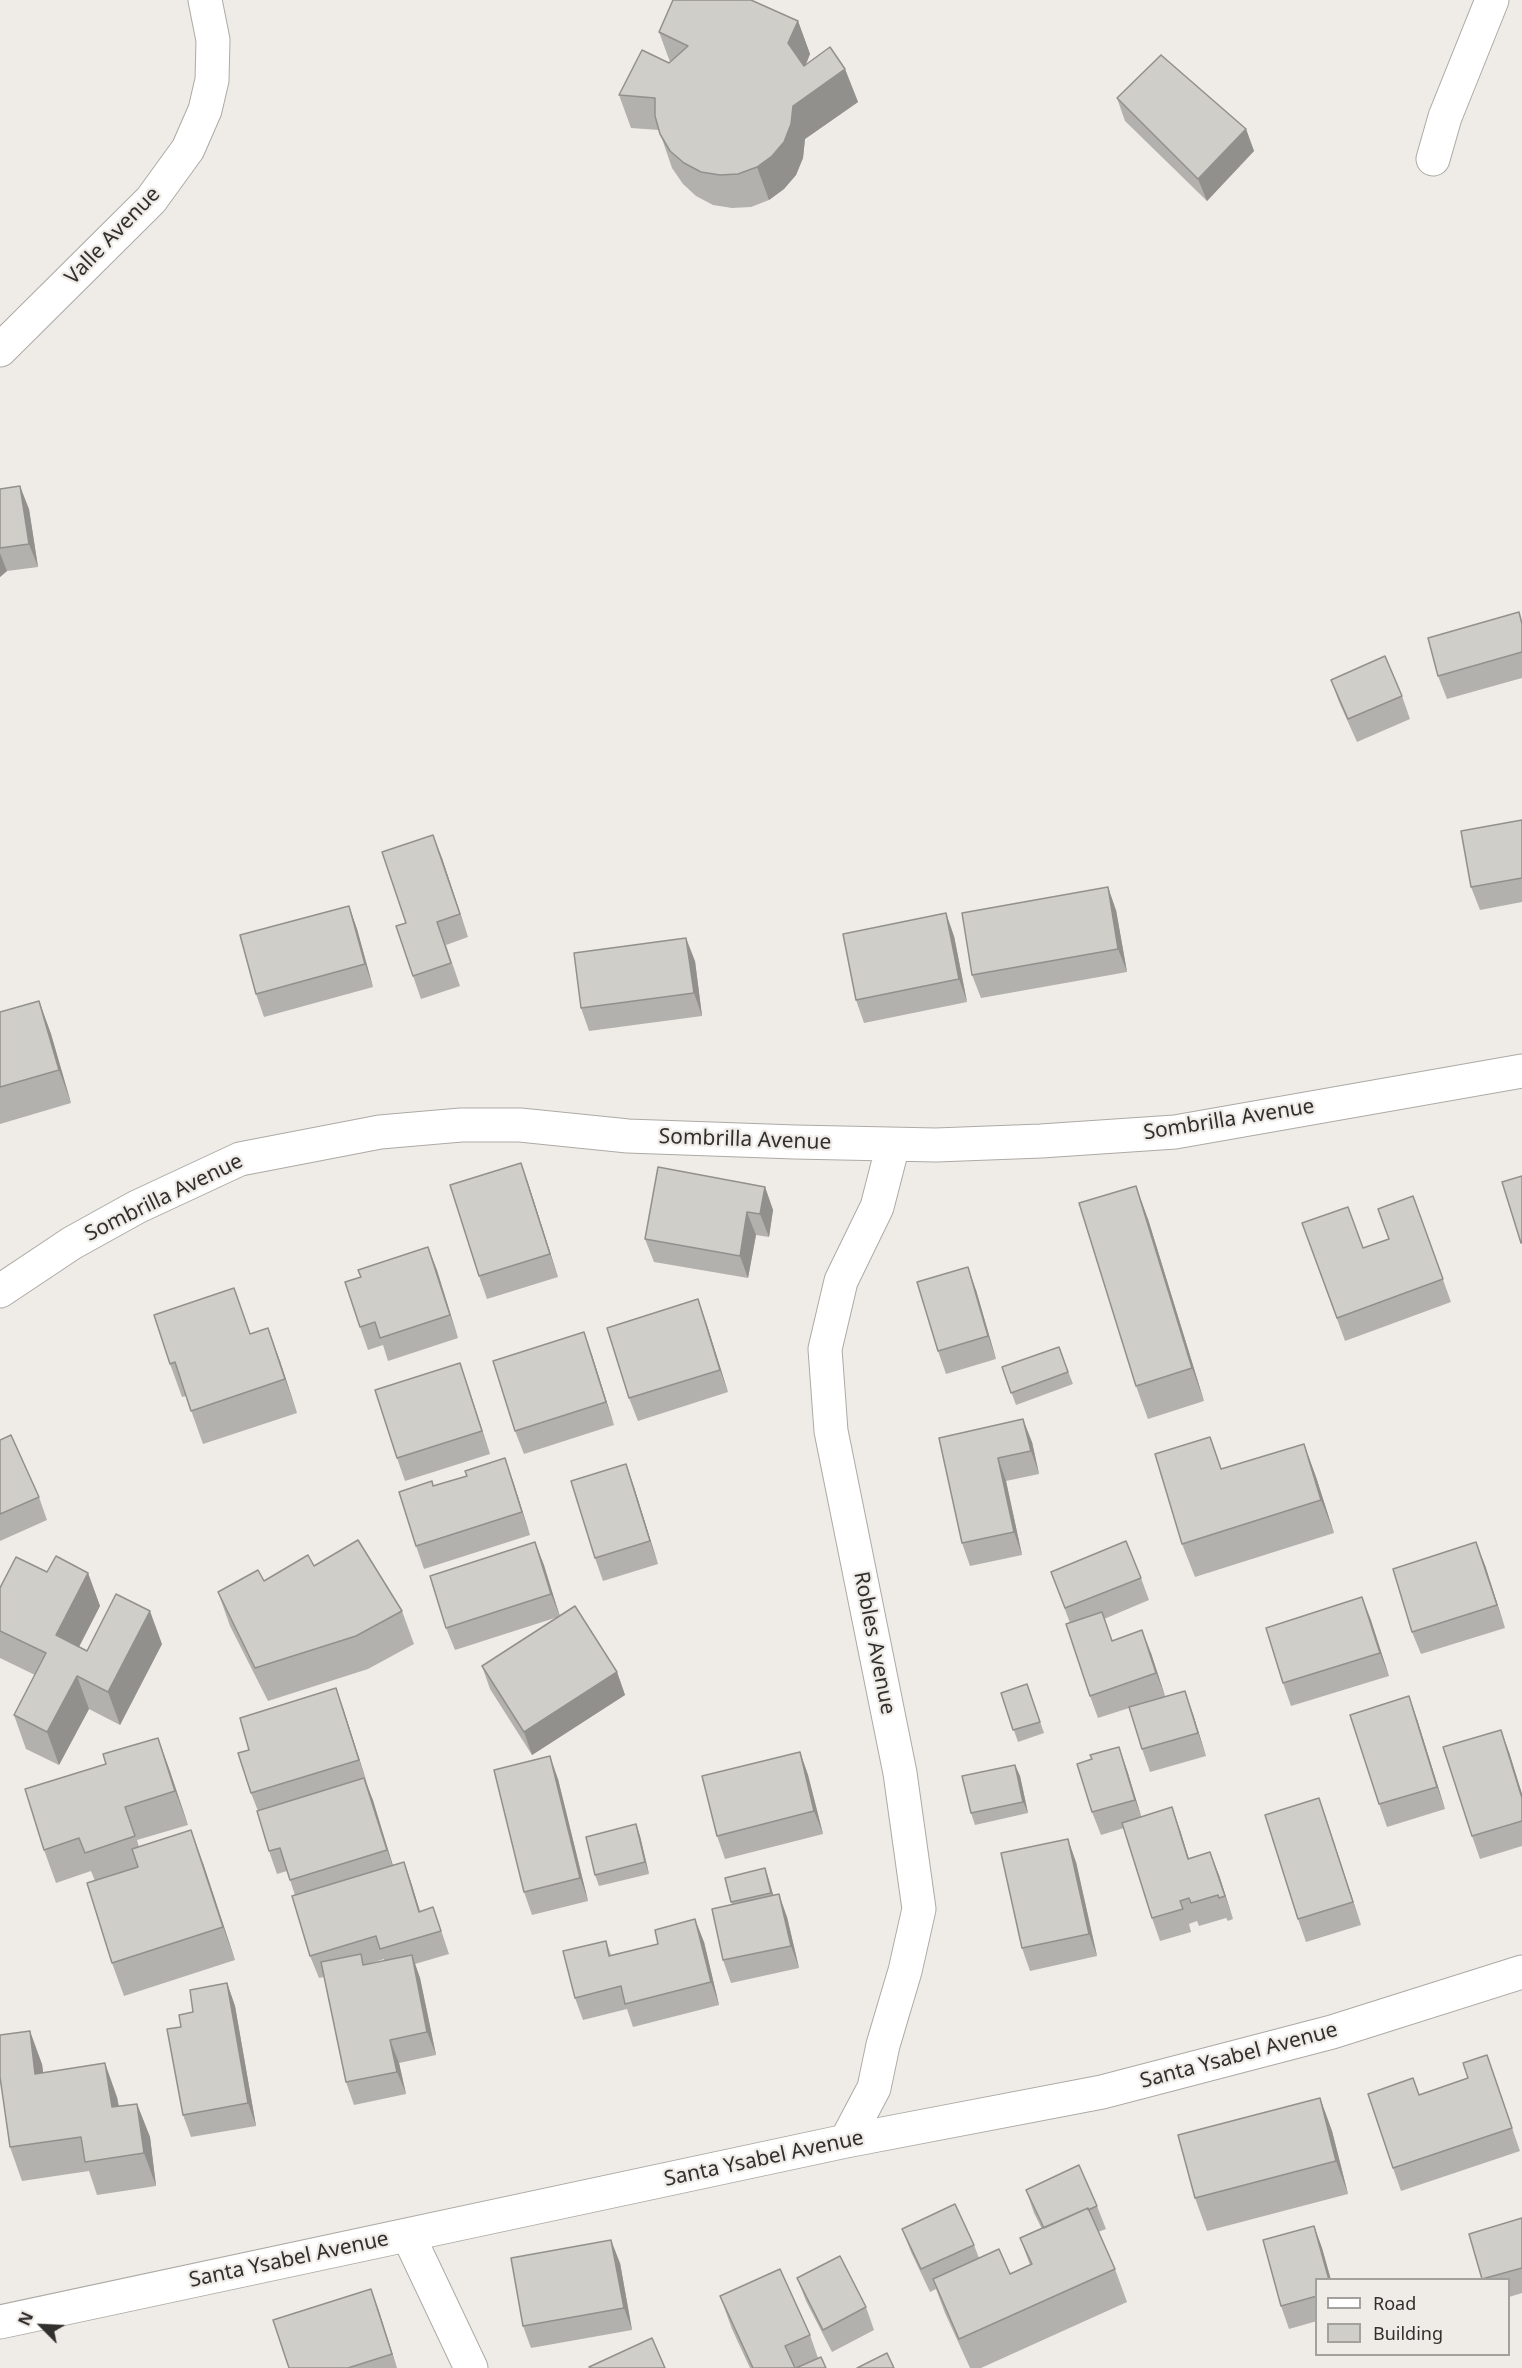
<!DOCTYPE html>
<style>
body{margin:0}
#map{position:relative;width:1522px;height:2368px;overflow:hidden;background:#efece7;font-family:"Noto Sans",sans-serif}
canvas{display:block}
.legend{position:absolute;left:1315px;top:2278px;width:195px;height:78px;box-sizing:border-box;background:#efece7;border:2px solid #a3a19d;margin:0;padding:8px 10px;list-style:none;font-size:18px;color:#31302e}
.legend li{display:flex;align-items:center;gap:12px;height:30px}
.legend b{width:30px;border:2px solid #a3a19d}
.north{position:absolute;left:12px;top:2296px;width:60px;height:60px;-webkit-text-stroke:4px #efece7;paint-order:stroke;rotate:294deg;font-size:16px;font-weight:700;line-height:24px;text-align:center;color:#31302e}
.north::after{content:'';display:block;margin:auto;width:21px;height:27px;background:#31302e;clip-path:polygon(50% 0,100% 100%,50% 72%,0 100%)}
</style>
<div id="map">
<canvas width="1522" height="2368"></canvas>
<ul class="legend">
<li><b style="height:8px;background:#fff"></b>Road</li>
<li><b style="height:16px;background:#d0cec9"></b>Building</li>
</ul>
<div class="north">N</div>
</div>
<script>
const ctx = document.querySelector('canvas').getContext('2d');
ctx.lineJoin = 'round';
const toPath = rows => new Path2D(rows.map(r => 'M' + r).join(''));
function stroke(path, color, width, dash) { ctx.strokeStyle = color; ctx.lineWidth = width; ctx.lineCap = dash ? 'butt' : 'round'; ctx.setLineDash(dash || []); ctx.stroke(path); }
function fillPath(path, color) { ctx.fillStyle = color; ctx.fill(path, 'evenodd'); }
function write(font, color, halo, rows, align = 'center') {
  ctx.font = font + ' "Noto Sans",sans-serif'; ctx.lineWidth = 4.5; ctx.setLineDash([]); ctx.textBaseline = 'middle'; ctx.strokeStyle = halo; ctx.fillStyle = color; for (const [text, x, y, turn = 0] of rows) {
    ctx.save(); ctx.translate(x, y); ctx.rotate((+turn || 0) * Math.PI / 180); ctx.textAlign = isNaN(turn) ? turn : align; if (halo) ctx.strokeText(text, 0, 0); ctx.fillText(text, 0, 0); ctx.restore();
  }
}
const street = toPath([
 [1433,159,1445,117,1492,0],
 [0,350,151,200,188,149,205,110,212,80,213,40,205,0],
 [0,1291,72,1243,137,1207,240,1159,380,1132,461,1125,520,1125,628,1136,795,1142,936,1145,1041,1141,1175,1132,1522,1071],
 [846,2141,874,2088,883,2045,905,1971,919,1909,900,1773,831,1431,825,1349,841,1281,877,1207,893,1145],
 [408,2235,471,2368],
 [0,2322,846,2141,1102,2092,1332,2032,1522,1972]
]);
stroke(street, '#adaaa5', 35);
stroke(street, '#fff', 33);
fillPath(toPath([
 [798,21,810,54,806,65,845,69,858,102,805,139,803,158,796,175,784,189,769,200,751,207,732,208,713,205,696,196,683,184,672,168,659,130,631,128,619,95,670,62,659,32],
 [1117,98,1246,129,1254,151,1207,201,1125,121],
 [0,489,29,509,38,567,7,571,0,577],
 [1519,612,1522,621,1522,678,1447,699,1438,676],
 [1331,680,1402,696,1410,719,1357,742,1339,702],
 [1522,820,1522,902,1480,910,1471,887],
 [442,858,468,937,446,945,460,986,421,999,413,976],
 [349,906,357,929,373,987,264,1017,256,994],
 [1116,910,1127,972,981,998,972,975],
 [954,936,967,1002,864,1023,856,1000],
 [695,961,702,1016,589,1031,581,1008],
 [39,1001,51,1034,71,1103,0,1124,0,1012],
 [521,1163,529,1186,558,1277,487,1299,479,1276],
 [765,1187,773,1210,769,1237,756,1235,748,1278,654,1262,645,1239],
 [1413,1196,1451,1302,1345,1341,1302,1223,1363,1248,1389,1239],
 [1148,1219,1204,1401,1148,1419,1136,1386],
 [428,1247,458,1338,388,1361,383,1345,368,1350,360,1327,361,1277],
 [976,1290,996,1359,946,1374,938,1351],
 [706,1322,728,1392,638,1421,629,1398],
 [250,1334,280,1361,297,1413,203,1444,186,1396,182,1397,170,1364],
 [1059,1347,1073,1384,1016,1405,1002,1367],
 [592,1355,614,1425,524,1454,515,1431],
 [460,1363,490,1454,405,1481,397,1458],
 [939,1438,1032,1442,1039,1474,1006,1481,1022,1555,970,1566,962,1543],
 [0,1440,39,1497,47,1520,0,1541],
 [1304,1444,1316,1477,1334,1533,1195,1577,1182,1544],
 [626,1464,634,1487,658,1564,603,1581,595,1558],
 [513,1481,530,1535,424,1569,416,1546,434,1486],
 [535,1542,560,1616,617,1672,625,1695,532,1755,490,1689,482,1666,558,1617,455,1650,446,1628],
 [1485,1565,1505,1628,1421,1654,1412,1632],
 [314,1566,402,1611,414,1644,368,1669,268,1701,230,1626,218,1592,264,1581],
 [47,1572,88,1573,100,1606,79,1647,87,1651,162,1644,120,1725,89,1709,59,1765,26,1749,14,1715,35,1675,0,1658,0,1588],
 [1051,1572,1141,1578,1149,1600,1104,1619,1112,1640,1151,1653,1165,1696,1193,1714,1206,1756,1150,1772,1142,1749,1129,1708,1098,1718,1090,1696,1070,1623],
 [1362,1597,1389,1676,1291,1706,1283,1683],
 [1027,1684,1044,1733,1018,1742,1001,1693],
 [336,1688,344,1711,393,1865,404,1862,420,1911,441,1930,449,1954,415,1964,420,1978,436,2055,399,2063,406,2094,354,2105,346,2082,324,1977,319,1978,310,1956,295,1895,287,1871,277,1874,269,1851,258,1811,251,1793,249,1750],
 [384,1959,384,1961,365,1965],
 [1417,1719,1445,1809,1387,1827,1379,1804],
 [158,1738,188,1825,137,1840,139,1847,203,1863,235,1960,124,1996,112,1963,95,1881,91,1871,56,1883,44,1850,106,1764],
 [800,1752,808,1775,823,1834,725,1859,717,1836],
 [1509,1752,1522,1794,1522,1846,1480,1859,1472,1836],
 [1015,1765,1020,1776,1028,1813,975,1825,971,1813],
 [1127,1770,1141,1817,1180,1830,1189,1859,1219,1875,1233,1919,1228,1921,1226,1918,1199,1926,1197,1921,1189,1924,1191,1932,1160,1941,1152,1918,1124,1828,1101,1835,1092,1812],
 [558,1779,588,1901,532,1915,524,1892],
 [1319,1798,1361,1925,1306,1942,1298,1919],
 [636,1824,640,1836,649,1874,599,1886,595,1875],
 [1076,1862,1097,1956,1030,1971,1022,1948],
 [765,1868,773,1895,787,1917,799,1968,731,1983,723,1960,732,1904,725,1878],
 [606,1941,611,1955,658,1944,704,1942,719,2005,633,2027,627,2009,583,2020,575,1998],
 [227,1983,235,2006,256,2126,191,2137,183,2115,181,2027,193,2012],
 [1487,2055,1520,2151,1401,2191,1393,2168],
 [42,2064,43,2073,117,2097,119,2106,137,2104,150,2137,156,2186,97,2195,89,2171,22,2181,10,2147],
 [1320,2098,1332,2131,1348,2194,1207,2231,1195,2198],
 [1026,2190,1097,2206,1106,2229,1098,2232,1115,2269,1127,2302,981,2368,970,2368,945,2313,936,2289,930,2292,911,2252,902,2229,974,2245,979,2258,1010,2274,1030,2265,1020,2238,1042,2229,1034,2213],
 [1522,2218,1522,2293,1509,2297,1509,2280,1482,2279],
 [1314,2226,1322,2248,1331,2280,1317,2280,1317,2321,1289,2329,1281,2306],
 [620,2263,632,2330,531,2348,523,2326],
 [797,2278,866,2307,874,2330,832,2352,806,2301],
 [371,2289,397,2368,289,2368],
 [720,2296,810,2335,818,2358,826,2368,750,2368,732,2329]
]), '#b3b1ad');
fillPath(toPath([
 [798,21,810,54,800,77,788,43],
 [845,69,858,102,805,139,803,158,796,175,784,189,769,200,757,167,793,106],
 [1246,129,1254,151,1207,201,1198,179],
 [20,486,29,509,38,567,29,544],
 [0,553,7,571,0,577],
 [433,835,442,858,468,937,460,914],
 [1108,887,1116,910,1127,972,1118,949],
 [349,906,357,929,373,987,365,964],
 [946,913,954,936,967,1002,959,979],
 [686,938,695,961,702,1016,694,993],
 [39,1001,51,1034,71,1103,59,1070],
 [521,1163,529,1186,558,1277,550,1254],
 [1136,1186,1148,1219,1204,1401,1192,1368],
 [765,1187,773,1210,769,1237,760,1214],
 [747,1212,756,1235,748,1278,740,1256],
 [428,1247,437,1270,458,1338,450,1315],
 [968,1267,976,1290,996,1359,988,1336],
 [698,1299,706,1322,728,1392,720,1370],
 [268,1328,280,1361,297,1413,285,1379],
 [584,1332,592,1355,614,1425,606,1402],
 [460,1363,468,1386,490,1454,482,1431],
 [1023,1419,1032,1442,1039,1474,1031,1451],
 [1304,1444,1316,1477,1334,1533,1321,1500],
 [505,1458,513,1481,530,1535,522,1512],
 [998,1458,1006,1481,1022,1555,1014,1532],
 [626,1464,634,1487,658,1564,650,1541],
 [535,1542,544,1565,560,1617,551,1594],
 [1476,1542,1485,1565,1505,1628,1497,1605],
 [88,1573,100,1606,68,1668,56,1635],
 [1362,1597,1371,1620,1389,1676,1380,1653],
 [150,1611,162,1644,120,1725,108,1692],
 [1142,1630,1151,1653,1165,1696,1156,1673],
 [617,1672,625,1695,532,1755,524,1732],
 [77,1676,89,1709,59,1765,47,1732],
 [336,1688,344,1711,367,1783,359,1760],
 [1185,1691,1193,1714,1206,1756,1198,1733],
 [1409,1696,1417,1719,1445,1809,1437,1787],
 [1501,1730,1509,1752,1522,1794,1522,1798],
 [158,1738,170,1771,188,1825,175,1791],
 [1119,1747,1127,1770,1143,1822,1135,1800],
 [800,1752,808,1775,823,1834,814,1811],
 [550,1756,558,1779,588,1901,580,1878],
 [1015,1765,1020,1776,1028,1813,1023,1802],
 [364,1778,373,1800,395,1873,387,1850],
 [1319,1798,1327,1821,1361,1925,1353,1902],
 [1172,1807,1180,1830,1196,1882,1188,1859],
 [636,1824,640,1836,649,1874,645,1862],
 [191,1830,203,1863,235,1960,223,1927],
 [1068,1839,1076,1862,1097,1956,1089,1934],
 [1210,1852,1219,1875,1233,1919,1225,1896],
 [404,1862,412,1885,427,1935,419,1912],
 [765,1868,769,1880,776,1905,771,1893],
 [779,1894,787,1917,799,1968,791,1946],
 [695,1919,704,1942,719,2005,711,1982],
 [412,1955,420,1978,436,2055,427,2032],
 [227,1983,235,2006,256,2126,248,2103],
 [30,2031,42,2064,48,2107,35,2074],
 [390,2040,399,2063,406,2094,397,2072],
 [105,2063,117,2097,124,2140,112,2107],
 [1320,2098,1332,2131,1348,2194,1336,2161],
 [137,2104,150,2137,156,2186,144,2153],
 [1314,2226,1322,2248,1331,2280,1329,2280],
 [611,2240,620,2263,632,2330,624,2308],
 [371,2289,379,2311,397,2368,392,2354]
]), '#92908d');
const building = toPath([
 [673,0,751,0,798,21,788,43,804,66,830,47,845,69,793,106,791,124,784,142,772,156,757,167,738,174,720,175,701,172,684,163,670,151,660,134,655,116,655,98,619,95,642,50,669,63,688,46,659,32,673,0],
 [1161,55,1246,129,1198,179,1117,98,1161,55],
 [20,486,29,544,0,548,0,489,20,486],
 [1519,612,1522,624,1522,652,1438,676,1428,638,1519,612],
 [1385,656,1402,696,1348,719,1331,680,1385,656],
 [1522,820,1522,878,1471,887,1461,831,1522,820],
 [433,835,460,914,437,922,451,963,413,976,396,926,406,923,382,852,433,835],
 [1108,887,1118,949,972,975,962,913,1108,887],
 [349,906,365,964,256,994,240,935,349,906],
 [946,913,959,979,856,1000,843,934,946,913],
 [686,938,694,993,581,1008,574,953,686,938],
 [39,1001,59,1070,0,1087,0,1012,39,1001],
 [521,1163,550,1254,479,1276,450,1185,521,1163],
 [658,1167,765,1187,760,1214,747,1212,740,1256,645,1239,658,1167],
 [1522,1176,1522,1243,1521,1243,1502,1182,1522,1176],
 [1136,1186,1192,1368,1136,1386,1079,1203,1136,1186],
 [1413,1196,1443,1279,1337,1318,1302,1223,1348,1207,1363,1248,1389,1239,1378,1209,1413,1196],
 [428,1247,450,1315,380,1338,375,1322,360,1327,345,1282,361,1277,358,1270,428,1247],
 [968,1267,988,1336,938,1351,917,1282,968,1267],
 [234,1288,250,1334,268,1328,285,1379,191,1411,175,1362,170,1364,154,1315,234,1288],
 [698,1299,720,1370,629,1398,607,1328,698,1299],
 [584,1332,606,1402,515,1431,493,1361,584,1332],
 [1059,1347,1068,1372,1011,1393,1002,1367,1059,1347],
 [460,1363,482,1431,397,1458,375,1390,460,1363],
 [1023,1419,1031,1451,998,1458,1014,1532,962,1543,939,1438,1023,1419],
 [11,1435,39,1497,0,1514,0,1440,11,1435],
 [1210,1437,1221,1469,1304,1444,1321,1500,1182,1544,1155,1454,1210,1437],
 [505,1458,522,1512,416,1546,399,1492,432,1481,433,1486,467,1476,465,1471,505,1458],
 [626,1464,650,1541,595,1558,571,1481,626,1464],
 [358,1540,402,1611,356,1636,255,1668,218,1592,258,1570,264,1581,308,1555,314,1566,358,1540],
 [1126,1541,1141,1578,1065,1608,1051,1572,1126,1541],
 [535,1542,551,1594,446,1628,430,1576,535,1542],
 [1476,1542,1497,1605,1412,1632,1393,1569,1476,1542],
 [56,1556,88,1573,56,1635,87,1651,116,1594,150,1611,108,1692,77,1676,47,1732,14,1715,46,1653,0,1631,0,1588,16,1557,47,1572,56,1556],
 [1362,1597,1380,1653,1283,1683,1266,1628,1362,1597],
 [575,1606,617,1672,524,1732,482,1666,575,1606],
 [1102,1612,1112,1641,1142,1630,1156,1673,1090,1696,1066,1624,1102,1612],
 [1027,1684,1040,1722,1013,1730,1001,1693,1027,1684],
 [336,1688,359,1760,251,1793,238,1753,249,1750,240,1718,336,1688],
 [1185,1691,1198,1733,1142,1749,1129,1707,1185,1691],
 [1409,1696,1437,1787,1379,1804,1350,1715,1409,1696],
 [1501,1730,1522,1798,1522,1821,1472,1836,1443,1747,1501,1730],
 [158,1738,175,1791,125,1807,135,1836,85,1853,79,1838,44,1850,25,1789,106,1764,103,1754,158,1738],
 [1119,1747,1135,1800,1092,1812,1077,1764,1092,1759,1090,1755,1119,1747],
 [800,1752,814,1811,717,1836,702,1776,800,1752],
 [550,1756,580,1878,524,1892,494,1770,550,1756],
 [1015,1765,1023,1802,971,1813,962,1776,1015,1765],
 [364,1778,387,1850,290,1880,280,1848,269,1851,257,1811,364,1778],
 [1319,1798,1353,1902,1298,1919,1265,1815,1319,1798],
 [1172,1807,1188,1859,1210,1852,1225,1896,1219,1898,1218,1895,1191,1903,1189,1898,1180,1901,1183,1909,1152,1918,1122,1823,1172,1807],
 [636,1824,645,1862,595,1875,586,1837,636,1824],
 [191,1830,223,1927,112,1963,87,1883,138,1867,132,1849,191,1830],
 [1068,1839,1089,1934,1022,1948,1001,1853,1068,1839],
 [404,1862,419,1912,433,1907,441,1931,380,1949,376,1936,310,1956,292,1896,404,1862],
 [765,1868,771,1893,731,1902,725,1878,765,1868],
 [779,1894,791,1946,723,1960,712,1909,779,1894],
 [695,1919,711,1982,625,2004,621,1986,575,1998,563,1951,606,1941,609,1956,658,1944,655,1930,695,1919],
 [361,1954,363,1965,412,1955,427,2032,390,2040,397,2072,346,2082,321,1962,361,1954],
 [227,1983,248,2103,183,2115,167,2029,181,2027,179,2015,193,2012,190,1990,227,1983],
 [30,2031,35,2074,105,2063,112,2107,137,2104,144,2153,85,2162,81,2137,10,2147,0,2077,0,2035,30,2031],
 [1487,2055,1512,2128,1393,2168,1368,2094,1413,2078,1419,2095,1468,2078,1463,2063,1487,2055],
 [1320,2098,1336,2161,1195,2198,1178,2135,1320,2098],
 [1079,2165,1097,2206,1088,2210,1088,2208,1044,2228,1026,2190,1079,2165],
 [955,2204,974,2245,921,2269,902,2229,955,2204],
 [1088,2208,1115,2269,959,2339,933,2279,999,2249,1010,2274,1032,2264,1020,2238,1088,2208],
 [1522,2218,1522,2268,1482,2279,1469,2234,1522,2218],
 [1314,2226,1329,2280,1317,2280,1317,2296,1281,2306,1263,2240,1314,2226],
 [611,2240,624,2308,523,2326,511,2258,611,2240],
 [840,2256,866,2307,823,2330,797,2278,840,2256],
 [780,2269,810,2335,785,2346,795,2368,753,2368,720,2296,780,2269],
 [371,2289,392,2354,348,2368,289,2368,273,2320,371,2289],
 [652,2338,665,2368,590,2368,589,2367,652,2338],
 [887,2353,894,2368,857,2368,887,2353],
 [821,2357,826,2368,796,2368,821,2357]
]);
fillPath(building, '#d0cec9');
stroke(building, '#92908d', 1.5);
write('21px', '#31302e', '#efece7', [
 ["Valle Avenue",113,236,-46],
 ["Sombrilla Avenue",1229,1120,-9],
 ["Sombrilla Avenue",745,1140,2],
 ["Sombrilla Avenue",164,1198,-26],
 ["Robles Avenue",874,1643,79],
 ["Santa Ysabel Avenue",1239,2056,-15],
 ["Santa Ysabel Avenue",764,2159,-12],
 ["Santa Ysabel Avenue",289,2260,-12]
]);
</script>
